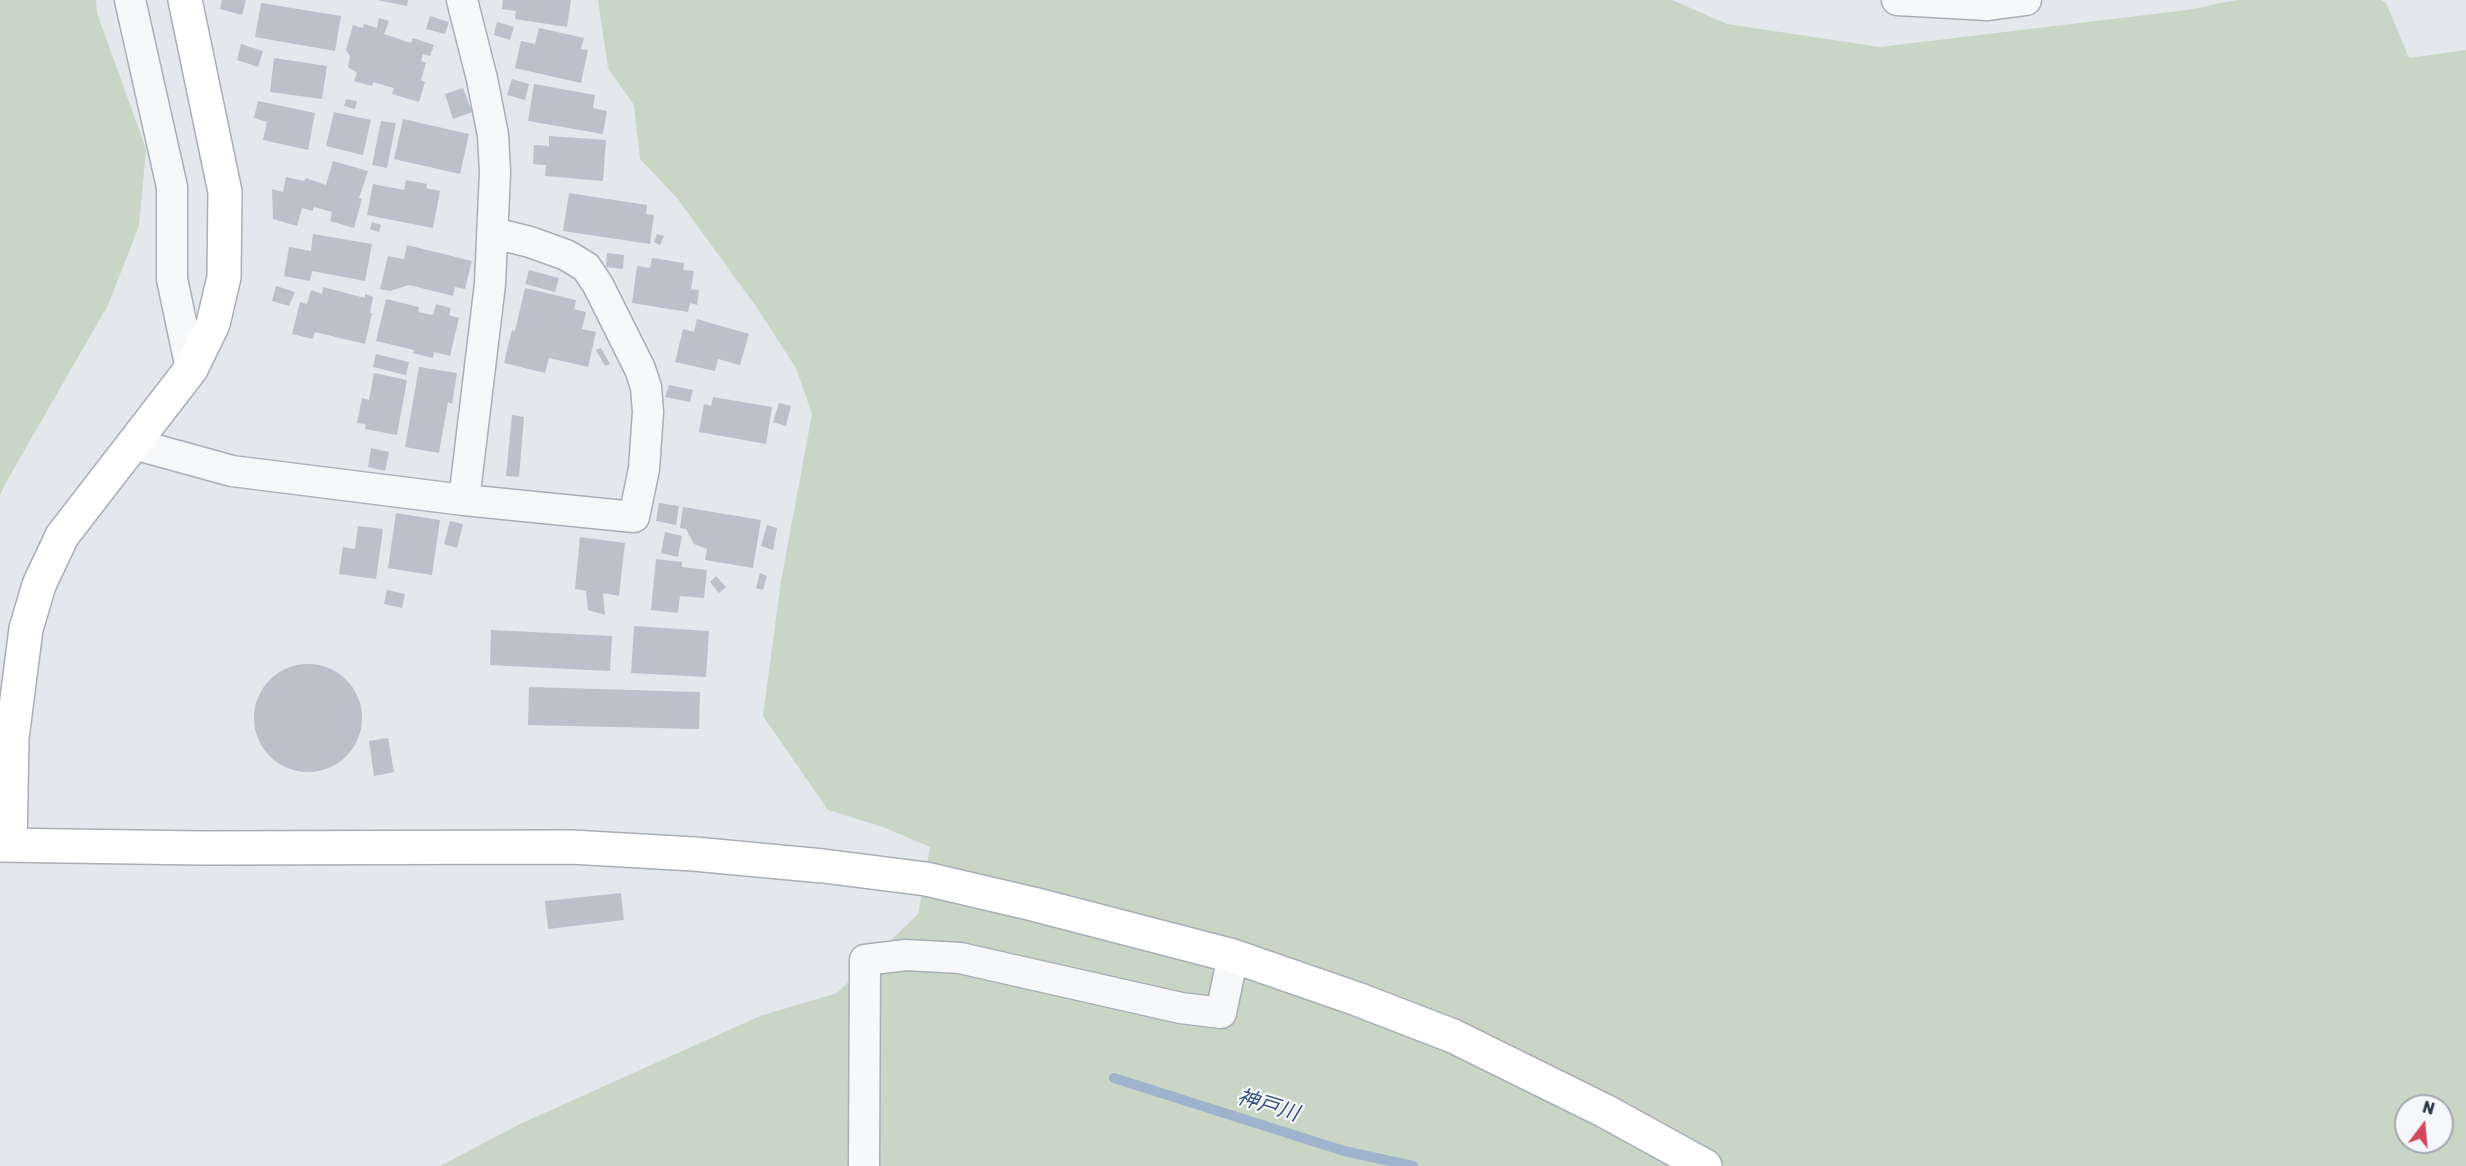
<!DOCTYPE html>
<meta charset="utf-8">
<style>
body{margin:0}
#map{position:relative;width:2466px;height:1166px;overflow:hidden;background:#e4e7ec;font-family:Rubik,sans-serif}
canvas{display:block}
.north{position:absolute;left:2394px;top:1094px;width:60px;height:60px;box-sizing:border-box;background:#f4f6f9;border:2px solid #a4a8b1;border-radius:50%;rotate:16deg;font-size:16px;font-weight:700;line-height:24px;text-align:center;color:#2b3445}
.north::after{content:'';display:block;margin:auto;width:21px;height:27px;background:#d1495b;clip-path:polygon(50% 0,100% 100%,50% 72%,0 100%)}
</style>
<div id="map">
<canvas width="2466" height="1166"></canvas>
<div class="north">N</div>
</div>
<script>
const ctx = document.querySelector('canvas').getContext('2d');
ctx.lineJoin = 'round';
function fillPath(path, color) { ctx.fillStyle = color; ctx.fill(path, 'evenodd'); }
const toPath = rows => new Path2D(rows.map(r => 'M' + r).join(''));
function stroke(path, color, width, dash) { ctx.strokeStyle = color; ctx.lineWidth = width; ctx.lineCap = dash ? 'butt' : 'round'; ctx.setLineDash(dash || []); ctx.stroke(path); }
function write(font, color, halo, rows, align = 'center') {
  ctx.font = font + ' Rubik,"Noto Sans JP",sans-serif'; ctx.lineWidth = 4.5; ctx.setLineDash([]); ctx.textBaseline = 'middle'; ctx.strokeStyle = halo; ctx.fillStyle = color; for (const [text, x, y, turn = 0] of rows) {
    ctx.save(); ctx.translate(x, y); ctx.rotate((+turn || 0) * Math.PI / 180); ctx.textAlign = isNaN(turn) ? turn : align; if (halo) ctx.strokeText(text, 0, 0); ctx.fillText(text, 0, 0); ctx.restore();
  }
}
fillPath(toPath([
 [0,0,96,0,97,13,146,149,139,226,108,305,4,486,0,496],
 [598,0,1672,0,1727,24,1880,47,2187,10,2237,0,2381,0,2386,3,2409,58,2466,50,2466,1166,440,1166,520,1124,760,1016,837,993,918,914,930,847,883,827,828,810,763,716,781,581,812,414,796,368,755,305,677,198,640,159,634,105,608,68],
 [2406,1106,2442,1106,2442,1142,2406,1142]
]), '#c9d6c5');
stroke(toPath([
 [1114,1078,1344,1151,1413,1166]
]), '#9fb4cc', 10);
fillPath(toPath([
 [222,0,246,0,242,15,220,9],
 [377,0,408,0,407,6],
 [503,0,571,0,567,27,515,19,516,11,502,9],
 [261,3,341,16,335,51,255,37],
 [430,16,449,22,445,34,426,29],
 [379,18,389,21,384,34,411,43,413,38,434,45,430,56,423,54,421,61,426,63,421,80,425,82,419,102,392,94,394,88,373,82,372,86,354,81,357,73,348,67,350,56,346,50,353,25,363,28,364,24,377,28],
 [497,22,514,27,510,40,494,35],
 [539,28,584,38,581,49,588,50,581,83,515,68,521,41,535,44],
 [241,44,263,51,258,67,237,60],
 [274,58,327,66,322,99,270,92],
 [512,79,529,84,525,100,507,95],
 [534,84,595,95,593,108,607,111,603,134,528,121],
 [463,88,472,112,453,119,445,94],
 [346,99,357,101,355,109,344,106],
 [258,101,315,113,308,150,263,140,267,122,254,118],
 [334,112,371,120,363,155,326,146],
 [403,119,469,134,460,174,394,159],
 [381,121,396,123,387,168,372,165],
 [549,136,606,140,603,181,545,176,546,165,533,164,534,145,549,146],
 [333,161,368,171,359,198,362,199,354,228,330,221,332,212,314,207,313,211,302,208,297,226,273,219,272,189,283,192,286,177,304,181,306,178,326,185],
 [406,180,427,184,426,188,440,191,433,228,367,215,373,184,404,190],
 [569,193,647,205,646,214,654,215,650,244,563,231],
 [372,222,381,225,379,232,370,229],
 [313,234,372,244,365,281,312,271,310,281,284,276,289,247,311,251],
 [657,234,664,236,660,245,654,242],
 [407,245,472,261,465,289,455,287,453,296,409,285,390,291,380,289,388,256,404,259],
 [607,253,624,255,623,269,606,267],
 [652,258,684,263,683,270,694,271,691,289,699,290,697,305,690,303,688,312,632,303,637,266,650,268],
 [529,270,559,278,555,292,525,284],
 [276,286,295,292,289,306,272,301],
 [323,287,365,298,365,294,373,297,370,313,372,313,365,344,315,332,313,339,292,334,300,302,307,304,311,290,322,294],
 [525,288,576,300,574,309,586,312,582,329,596,332,588,367,549,358,545,373,504,363,512,330,515,331],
 [386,299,419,307,418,312,433,315,436,304,451,308,449,315,459,318,450,356,434,352,433,358,413,353,414,350,376,341],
 [697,319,749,334,740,365,718,359,715,371,675,362,683,329,694,332],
 [601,348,610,364,605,366,596,350],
 [376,354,409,362,406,375,373,367],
 [419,367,457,373,452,404,448,402,439,453,405,447],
 [374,373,407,380,397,435,365,429,366,424,357,423,362,398,369,400],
 [669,385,693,390,690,402,665,397],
 [713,397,772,407,766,444,699,432,704,404,711,406],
 [779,403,791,406,786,426,773,422],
 [512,415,524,417,519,477,506,476],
 [371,448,389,452,385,471,368,467],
 [659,503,679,506,676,525,656,521],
 [683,507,761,520,753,568,705,560,707,549,694,544,686,529,680,528],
 [396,513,440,520,432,575,388,568],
 [450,521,463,524,457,548,444,544],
 [767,525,777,528,773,550,761,546],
 [358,526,383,529,376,579,339,574,343,547,355,549],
 [665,532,682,536,678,557,661,553],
 [580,537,625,543,619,596,603,593,605,615,588,610,586,591,575,589],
 [656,559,682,562,682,567,707,570,704,598,680,596,678,613,651,610],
 [760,573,767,576,763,590,756,588],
 [716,576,726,587,719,593,710,582],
 [387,590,405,594,402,608,384,604],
 [634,626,709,631,706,677,631,673],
 [491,630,612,636,610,671,490,665],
 '254 718a54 54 0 1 1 108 0a54 54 0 1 1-108 0Z',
 [529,687,700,692,699,729,528,725],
 [388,738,394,772,374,776,369,741],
 [621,893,624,920,548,929,545,901]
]), '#bbc0ca');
const street = toPath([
 [130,0,172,187,172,279,191,369],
 [462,0,482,79,493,135,495,172,490,284,464,500],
 [1897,0,1988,5,2026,0],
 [134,444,232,471,464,500,634,517,644,469,648,412,646,387,640,369,598,285,586,267,566,255,530,242,494,233],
 [864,1166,865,960,906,955,960,958,1181,1008,1221,1013,1233,956]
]);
const secondary = toPath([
 [0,845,201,848,571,847,694,854,823,866,926,879,1033,904,1233,956,1357,999,1453,1036,1605,1111,1705,1166],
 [10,845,12,738,26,629,39,585,62,536,191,369,213,324,224,277,225,192,185,0]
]);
stroke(street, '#a9aeb7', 33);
stroke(secondary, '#a9aeb7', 36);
stroke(street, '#f7f8fa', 30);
stroke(secondary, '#fff', 33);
write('italic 21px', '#34527a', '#f4f6f9', [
 ["神戸川",1268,1106,17]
]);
</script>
